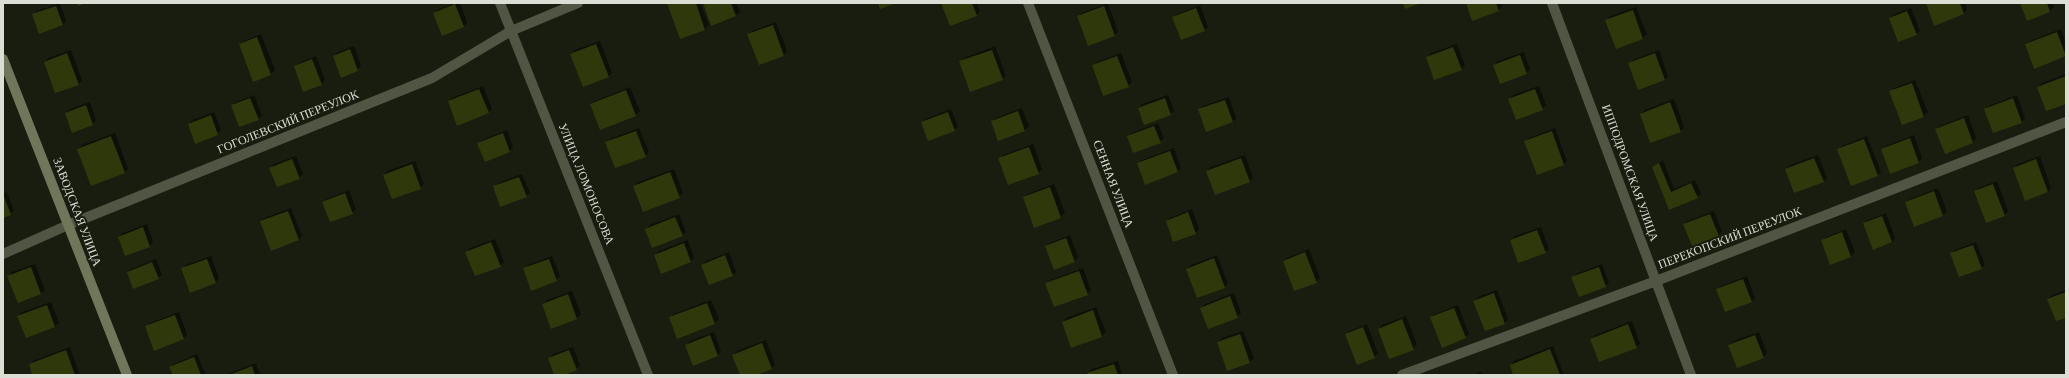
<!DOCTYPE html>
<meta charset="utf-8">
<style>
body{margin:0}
#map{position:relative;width:2069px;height:378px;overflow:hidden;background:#191d0f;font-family:"Crimson Pro",serif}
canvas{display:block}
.frame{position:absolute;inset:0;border:4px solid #dbded5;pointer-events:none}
</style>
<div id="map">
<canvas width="2069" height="378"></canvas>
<div class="frame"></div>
</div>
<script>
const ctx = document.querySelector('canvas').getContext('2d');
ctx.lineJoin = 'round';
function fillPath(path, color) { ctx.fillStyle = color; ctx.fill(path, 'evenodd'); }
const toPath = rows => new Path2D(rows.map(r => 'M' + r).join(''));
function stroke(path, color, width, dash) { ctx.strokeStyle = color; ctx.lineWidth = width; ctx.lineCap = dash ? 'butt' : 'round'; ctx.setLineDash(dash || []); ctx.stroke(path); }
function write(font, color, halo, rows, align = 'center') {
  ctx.font = font + ' "Crimson Pro",serif'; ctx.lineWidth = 4; ctx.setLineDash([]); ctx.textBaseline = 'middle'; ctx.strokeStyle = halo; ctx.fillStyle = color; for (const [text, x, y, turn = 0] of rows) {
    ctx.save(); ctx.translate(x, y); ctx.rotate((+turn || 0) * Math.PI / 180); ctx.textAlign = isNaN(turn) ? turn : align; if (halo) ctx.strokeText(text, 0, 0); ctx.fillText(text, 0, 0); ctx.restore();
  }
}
fillPath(toPath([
 [60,3,66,21,63,25,33,15,37,11],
 [455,3,460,3,467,23,464,26,434,13,438,10],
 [669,3,700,3,709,25,705,29,681,38],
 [704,3,736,3,740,12,736,15,712,24],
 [942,3,977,3,980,12,976,15],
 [1108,3,1118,32,1114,35,1078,17,1081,13],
 [1467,3,1501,3,1502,6,1499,10,1473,19],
 [1927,3,1965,3,1967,9,1964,13],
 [2021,3,2052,3,2054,7,2050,11,2027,19],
 [1200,5,1208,27,1204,30,1173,18,1177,14],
 [1636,7,1647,34,1643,38,1617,48,1607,20,1610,16],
 [1911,8,1920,31,1916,34,1890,18,1894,14],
 [776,22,787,51,784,55,748,34,752,31],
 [2061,29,2066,43,2066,55,2035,67,2026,44,2030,41],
 [261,34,275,70,271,74,253,81,240,44,244,41],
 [600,41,612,73,608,77,571,54,575,50],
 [1457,44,1465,66,1461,69,1427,57,1431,53],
 [354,46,361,66,357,70,334,56,338,52],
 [995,46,1006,76,1002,79,960,62,964,58],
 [71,50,82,80,79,84,56,92,45,62,48,58],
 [1659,50,1668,76,1665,80,1629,64,1633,60],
 [1524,52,1530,70,1526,73,1494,65,1498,61],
 [1121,53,1132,82,1128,86,1093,66,1097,62],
 [316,56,325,80,322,84,295,66,299,63],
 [2066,74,2066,102,2038,87,2042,83],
 [1915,80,1928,112,1924,116,1902,124,1890,92,1894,88],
 [483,86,492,109,488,113,449,101,452,98],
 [1539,86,1546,105,1542,109,1509,99,1513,95],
 [630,87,640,111,636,115,600,129,591,104,595,101],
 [254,95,262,116,258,119,232,105,236,102],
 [1168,95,1174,110,1171,114,1139,108,1142,104],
 [2017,95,2025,118,2022,122,1994,132,1985,110,1989,106],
 [1229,97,1236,118,1233,122,1199,109,1203,106],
 [1674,99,1684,127,1681,131,1651,142,1641,114,1645,110],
 [90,102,96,120,93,124,66,113,70,109],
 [1022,108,1029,126,1025,130,999,139,992,121,996,118],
 [951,109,958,127,954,130,922,122,925,119],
 [214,112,221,130,217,134,189,124,193,120],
 [1968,115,1976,138,1973,142,1945,152,1936,130,1940,126],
 [1158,123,1164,138,1160,142,1128,137,1132,133],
 [639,128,649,152,645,156,607,143,610,139],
 [1555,128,1567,161,1564,164,1526,141,1529,138],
 [507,130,513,147,510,151,479,143,482,140],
 [115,133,128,169,125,172,91,185,78,149,82,145],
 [1914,135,1922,158,1919,162,1882,150,1886,146],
 [1867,136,1881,172,1877,176,1839,150,1842,146],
 [1033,144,1042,169,1038,173,1000,159,1003,155],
 [1174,148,1181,168,1178,171,1146,183,1138,163,1142,160],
 [1245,155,1253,177,1250,181,1216,194,1207,171,1211,167],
 [1818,155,1827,178,1823,181,1786,169,1790,165],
 [296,156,303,174,299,178,271,168,274,164],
 [2040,156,2051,188,2048,192,2014,168,2018,164],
 [1663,160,1674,189,1695,180,1701,194,1697,197,1670,208,1653,167],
 [415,161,424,184,420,188,384,175,387,171],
 [674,169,683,193,679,197,634,186,638,182],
 [522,174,530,193,526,196,494,187,498,183],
 [1997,181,2008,211,2005,215,1986,222,1975,192,1978,188],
 [1054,184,1065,213,1061,217,1035,227,1024,198,1028,194],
 [1938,188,1947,211,1943,215,1915,225,1906,202,1910,199],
 [349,190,356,209,352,213,323,202,327,199],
 [7,192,14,211,3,217,3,194],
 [291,208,302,236,298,240,261,221,264,218],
 [1192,209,1199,229,1196,233,1174,241,1167,221,1170,218],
 [1714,211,1722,232,1718,236,1684,224,1688,221],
 [1886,213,1895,238,1892,242,1864,223,1868,220],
 [679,214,686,232,682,236,646,229,650,225],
 [147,224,153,242,150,246,126,255,119,237,123,233],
 [1541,227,1549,249,1545,252,1511,240,1515,236],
 [1846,229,1855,252,1851,256,1830,263,1822,241,1826,237],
 [1070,235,1078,257,1075,261,1054,269,1046,246,1050,243],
 [495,239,504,262,500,266,467,252,470,248],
 [688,240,694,258,691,261,655,255,659,251],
 [1976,242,1985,265,1981,268,1951,254,1955,250],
 [1309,249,1320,278,1316,282,1284,261,1287,258],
 [729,252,736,272,733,275,702,265,706,261],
 [1217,255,1228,284,1224,287,1187,269,1191,265],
 [211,256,219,278,216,282,191,291,182,269,186,265],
 [552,256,560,276,557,280,524,269,528,265],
 [156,259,162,275,158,278,128,272,131,269],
 [35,264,45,290,41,293,18,302,9,276,12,272],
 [1602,264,1609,283,1605,286,1573,278,1576,274],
 [1083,268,1091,290,1088,294,1055,306,1046,283,1050,280],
 [1747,276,1755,298,1751,302,1717,289,1721,286],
 [1497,290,1508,319,1505,323,1485,330,1474,301,1478,297],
 [2066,290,2066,317,2048,299,2052,295],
 [572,291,581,314,577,318,552,327,543,304,547,300],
 [1234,293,1241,313,1237,317,1201,308,1205,304],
 [711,300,719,319,715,323,677,337,670,318,673,314],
 [51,302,59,323,55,326,26,337,18,316,22,312],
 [1458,305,1469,334,1466,337,1431,317,1435,314],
 [1096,307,1106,332,1102,336,1072,347,1063,322,1066,318],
 [179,312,187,335,184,338,146,327,150,323],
 [1406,316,1417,345,1413,349,1379,329,1382,325],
 [1632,321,1640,344,1636,347,1591,339,1595,335],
 [1367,324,1378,353,1374,357,1346,334,1350,331],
 [1243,331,1254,358,1250,362,1228,370,1218,342,1222,338],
 [714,332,721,352,718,355,687,345,690,341],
 [1759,332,1767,353,1764,357,1729,345,1733,341],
 [766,340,775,365,772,368,755,375,741,375,733,355,737,351],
 [1553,346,1564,375,1515,375,1511,365,1514,361],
 [70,347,79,373,77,375,34,375,30,365,33,361],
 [573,347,580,366,576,369,562,375,555,375,549,358,553,354],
 [197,354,206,375,174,375,171,367,174,364],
 [1118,361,1122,375,1089,375,1088,373,1092,369],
 [256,363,260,375,226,375,227,374],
 [1481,372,1483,375,1474,375]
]), '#0007');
fillPath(toPath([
 [77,3,86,3,78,6],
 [667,3,696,3,705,30,680,39],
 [703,3,731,3,736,16,711,26],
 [878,3,896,3,880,9],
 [941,3,972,3,977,16,950,26],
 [1403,3,1421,3,1405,9],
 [1466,3,1496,3,1499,11,1472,21],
 [1926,3,1960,3,1964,14,1934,26],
 [2020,3,2047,3,2050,12,2027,21],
 [455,4,464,27,442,36,433,13],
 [56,6,63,25,39,34,32,14],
 [1104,6,1115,36,1088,46,1077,16],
 [1196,8,1205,31,1181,40,1172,17],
 [1633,10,1643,39,1616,49,1605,20],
 [1907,11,1917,35,1898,42,1889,18],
 [773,25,784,56,759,65,747,34],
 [2057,32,2066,56,2034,69,2025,44],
 [257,37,271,75,253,82,239,44],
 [596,44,609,77,583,87,570,54],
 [1453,47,1462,70,1434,80,1426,57],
 [350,49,358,71,341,78,333,56],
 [992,50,1003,80,970,92,959,61],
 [67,53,79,85,55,93,44,62],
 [1655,53,1665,80,1638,90,1628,63],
 [1520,55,1527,74,1500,84,1493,65],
 [1117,56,1129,87,1103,96,1092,65],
 [312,59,322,85,303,92,294,66],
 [2066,76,2066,104,2046,111,2037,87],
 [1912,83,1924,117,1902,125,1889,91],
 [479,89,489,113,457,126,448,101],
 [1535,89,1543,110,1516,120,1508,99],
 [626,90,636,116,600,130,590,104],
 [250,98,259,120,239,127,231,105],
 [1165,98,1171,115,1144,125,1138,108],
 [2013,98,2022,123,1993,133,1984,109],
 [1225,100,1233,122,1206,132,1198,109],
 [1670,102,1681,132,1650,143,1640,114],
 [86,105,93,125,72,133,65,113],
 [1018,111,1025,131,998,141,991,121],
 [948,112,955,131,928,141,921,122],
 [211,115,218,135,195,144,188,124],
 [1964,118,1973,143,1945,154,1935,129],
 [1154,126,1161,143,1133,153,1127,136],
 [636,131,646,157,615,168,605,142],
 [1552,131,1564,165,1537,175,1524,141],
 [503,133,510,152,485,162,477,143],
 [111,136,125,173,91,186,77,149],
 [1910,138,1919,163,1890,174,1881,149],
 [1864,139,1878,176,1851,186,1837,149],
 [1029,147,1039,174,1008,185,998,158],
 [1170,151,1178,172,1145,185,1137,163],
 [1241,158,1250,182,1215,195,1206,171],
 [1814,158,1824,182,1794,193,1785,169],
 [292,159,300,179,277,187,269,168],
 [2036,159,2048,192,2025,201,2013,168],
 [1659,163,1671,192,1691,183,1698,198,1669,210,1652,167],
 [412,164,421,189,392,199,383,175],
 [670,172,680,198,643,212,633,186],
 [519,177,527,197,500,207,493,186],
 [1993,184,2005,216,1986,223,1974,191],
 [1050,187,1061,218,1034,228,1023,197],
 [1934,191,1943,216,1914,227,1905,202],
 [345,193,353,214,330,222,322,202],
 [3,194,11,215,3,218],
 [288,211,299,240,271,251,260,221],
 [1188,212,1196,234,1173,242,1166,221],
 [1710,214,1719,236,1692,246,1683,224],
 [1882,216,1892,242,1873,250,1863,223],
 [675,217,683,236,652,248,645,229],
 [143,227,150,247,125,256,118,237],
 [1537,230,1546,253,1518,263,1510,240],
 [1842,232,1851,257,1830,265,1821,240],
 [1066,238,1075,262,1054,270,1045,246],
 [491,242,501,267,475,276,465,252],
 [684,243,691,262,661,274,654,255],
 [1973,245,1982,269,1959,277,1950,253],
 [1305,252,1317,283,1294,291,1283,261],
 [725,255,733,276,709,285,701,265],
 [1214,258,1225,288,1197,298,1186,269],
 [207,259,216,283,190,293,181,268],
 [549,259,557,281,531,291,523,268],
 [152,262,159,279,133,289,127,272],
 [31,267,41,294,18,303,7,276],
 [1599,267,1606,287,1579,297,1571,277],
 [1079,271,1088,295,1054,307,1045,283],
 [1743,279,1752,302,1725,312,1716,289],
 [2066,292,2066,318,2056,321,2047,299],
 [1494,293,1505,324,1485,331,1473,301],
 [568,294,577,319,551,329,542,304],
 [1230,296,1238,318,1208,329,1200,308],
 [707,303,715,324,677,339,669,317],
 [47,305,55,327,26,338,17,316],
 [1454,308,1466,338,1442,348,1430,317],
 [1093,310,1102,337,1071,348,1062,322],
 [175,315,184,339,154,351,145,326],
 [1402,319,1414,350,1389,359,1378,329],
 [1628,324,1637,348,1599,362,1590,339],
 [1363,327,1375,358,1357,365,1345,334],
 [1240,334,1250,363,1227,371,1217,342],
 [710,335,718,356,693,366,685,345],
 [1755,335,1764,358,1737,368,1728,345],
 [762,343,772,369,757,375,740,375,732,355],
 [1550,349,1560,375,1513,375,1510,365],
 [66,350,75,375,32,375,29,364],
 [569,350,577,370,565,375,554,375,548,358],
 [194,357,201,375,173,375,169,367],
 [1114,364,1118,375,1088,375,1087,373],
 [252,366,255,375,229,375]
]), '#2f380b');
stroke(toPath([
 [500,3,648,375],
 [1028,3,1173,375],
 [1552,3,1691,375],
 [3,254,68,225,432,78,511,31,578,3],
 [1402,375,1656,281,2066,122]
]), '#515644', 10);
stroke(toPath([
 [3,59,127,375]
]), '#6f775a', 10);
write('12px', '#dbded5', '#191d0f', [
 ["ГОГОЛЕВСКИЙ ПЕРЕУЛОК",288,122,-22],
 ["ИППОДРОМСКАЯ УЛИЦА",1630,173,70],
 ["УЛИЦА ЛОМОНОСОВА",586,184,68],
 ["СЕННАЯ УЛИЦА",1113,184,69],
 ["ЗАВОДСКАЯ УЛИЦА",77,212,69],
 ["ПЕРЕКОПСКИЙ ПЕРЕУЛОК",1730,238,-21]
]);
</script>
